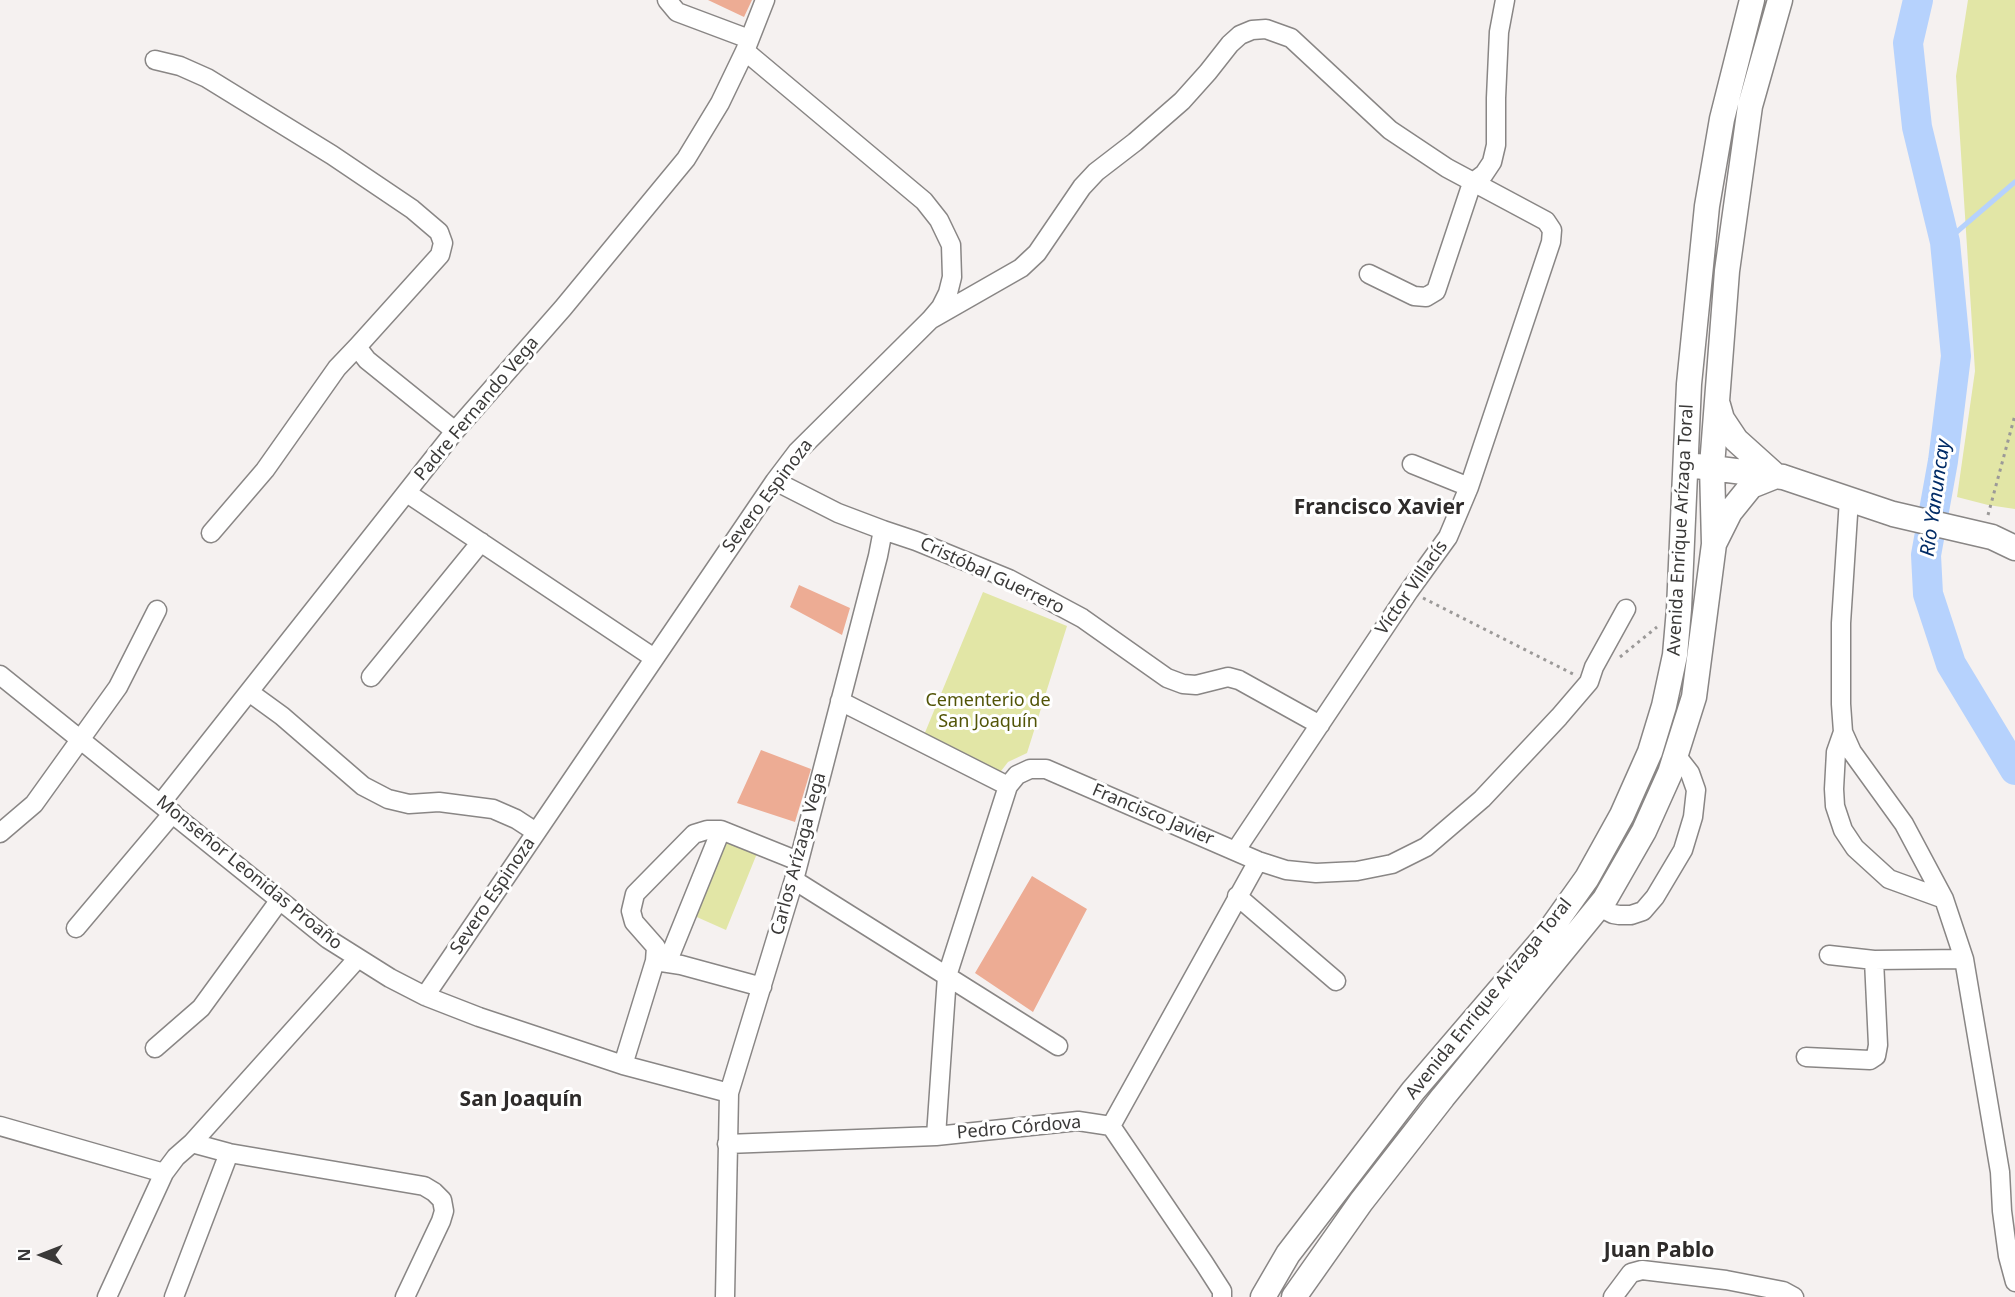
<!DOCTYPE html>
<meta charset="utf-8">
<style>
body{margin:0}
#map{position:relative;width:2015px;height:1297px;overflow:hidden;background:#f5f1f0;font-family:"Noto Sans",sans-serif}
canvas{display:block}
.north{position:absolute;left:12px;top:1225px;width:60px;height:60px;-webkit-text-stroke:4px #fff;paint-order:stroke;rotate:270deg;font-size:16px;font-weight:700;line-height:24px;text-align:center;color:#3a3938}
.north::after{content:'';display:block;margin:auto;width:21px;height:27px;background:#3a3938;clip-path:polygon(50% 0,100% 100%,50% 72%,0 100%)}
</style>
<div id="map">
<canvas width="2015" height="1297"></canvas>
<div class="north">N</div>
</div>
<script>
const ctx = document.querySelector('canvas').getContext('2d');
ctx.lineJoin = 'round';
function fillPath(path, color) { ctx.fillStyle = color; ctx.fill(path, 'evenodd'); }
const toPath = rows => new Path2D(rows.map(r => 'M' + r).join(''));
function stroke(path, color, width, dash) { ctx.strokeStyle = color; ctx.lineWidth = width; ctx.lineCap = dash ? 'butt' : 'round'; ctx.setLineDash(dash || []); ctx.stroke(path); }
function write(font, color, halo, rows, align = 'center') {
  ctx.font = font + ' "Noto Sans",sans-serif'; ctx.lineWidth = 6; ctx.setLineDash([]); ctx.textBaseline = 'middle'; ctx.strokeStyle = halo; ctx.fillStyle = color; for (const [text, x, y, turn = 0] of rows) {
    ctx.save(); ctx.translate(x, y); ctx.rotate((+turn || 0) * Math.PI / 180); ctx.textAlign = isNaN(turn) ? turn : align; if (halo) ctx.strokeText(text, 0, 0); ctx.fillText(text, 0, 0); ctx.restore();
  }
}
fillPath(toPath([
 [1968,0,2015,0,2015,509,1988,505,1957,497,1975,371,1956,76],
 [983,592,1067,626,1027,753,1008,762,998,775,924,735],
 [720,832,760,846,726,930,690,914]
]), '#e2e6a6');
stroke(toPath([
 [1945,242,2015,182]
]), '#b6d2fd', 5);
stroke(toPath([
 [1918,0,1908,43,1917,127,1945,242,1956,356,1943,461,1926,555,1928,594,1951,664,2015,770]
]), '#b6d2fd', 30);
fillPath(toPath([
 [708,0,752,0,744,17],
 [799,585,850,608,842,635,790,607],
 [761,750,811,769,795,822,737,803],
 [1032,876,1087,909,1033,1012,975,973]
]), '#edac94');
const minor = toPath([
 [667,0,677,12,749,39],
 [155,60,180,66,207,78,332,155,412,209,439,232,443,243,440,255,357,347,367,360,455,431],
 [1369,274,1414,296,1426,297,1436,291,1472,183,1484,174,1492,162,1496,145,1496,98,1499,32,1505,0],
 [930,320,1021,268,1037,253,1082,187,1096,172,1135,142,1182,101,1208,72,1230,44,1240,35,1252,30,1266,29,1291,38,1390,130,1447,168,1546,221,1552,230,1551,242,1469,487,1448,537,1409,591,1236,850],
 [1412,464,1469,487],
 [407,493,654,658],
 [1849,499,1841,623,1841,704,1843,732,1852,752,1904,824,1944,899,1964,959,2000,1172,2002,1211,2008,1256,2015,1282],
 [883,530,916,541,1009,579,1082,618,1167,678,1183,684,1196,685,1228,677,1239,680,1320,725],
 [211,533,265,470,337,368,357,347],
 [0,675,328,939,390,978,425,996,479,1017,623,1065,729,1093],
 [371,677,481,542],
 [249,692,282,716,363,786,388,799,409,804,439,802,493,809,516,819,536,832],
 [840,701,1008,786],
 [1843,732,1836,752,1834,789,1835,806,1843,830,1855,848,1889,879,1944,899],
 [161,803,455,431,563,308,686,159,720,103,745,51,765,0],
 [0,833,34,804,118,687,157,610],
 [794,880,1058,1046],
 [1237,896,1336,981],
 [1599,907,1613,914,1619,915,1631,915,1643,911,1655,897,1683,850,1693,817,1696,790,1690,773,1676,755],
 [76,928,173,813],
 [1829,955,1874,960,1964,959],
 [655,961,656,947,634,922,631,911,635,894,694,834,707,830,721,830],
 [667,963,721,830,798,861],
 [425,996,775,481,797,452,930,320,941,307,948,293,952,277,951,245,939,220,924,201,745,51],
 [155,1048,201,1008,279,901],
 [1806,1057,1870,1060,1876,1056,1878,1045,1874,960],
 [623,1065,655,961,681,965,762,987],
 [0,1126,164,1173],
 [1111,1126,1258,861],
 [936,1136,947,976,1008,786,1017,775,1030,769,1046,769,1258,861,1286,870,1316,873,1357,871,1392,864,1426,847,1482,799,1559,717,1589,682,1594,667,1626,609],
 [192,1143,229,1153,424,1186,434,1192,442,1200,444,1211,441,1221,405,1297],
 [727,1144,936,1136,1078,1121,1111,1126,1204,1263,1222,1291,1222,1297],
 [107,1297,164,1173,176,1157,192,1143,358,958],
 [174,1297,229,1153],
 [725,1297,729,1093,794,880,878,556,883,530,838,513,775,481],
 [1613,1297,1631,1273,1642,1270,1726,1280,1783,1291,1794,1297]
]);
const major = toPath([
 [1718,405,1722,419,1736,440,1776,476],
 [1696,466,1783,477,1893,514,1992,537,2015,548],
 [1715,542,1730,512,1751,486,1776,476],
 [1263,1297,1288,1254,1413,1091,1545,937,1587,878,1622,815,1650,752,1664,706,1675,655,1679,609,1689,384,1707,206,1722,119,1752,0],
 [1294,1297,1361,1202,1443,1097,1605,899,1644,831,1670,773,1694,697,1714,544,1712,466,1727,271,1750,106,1780,0]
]);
stroke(minor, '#898685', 21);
stroke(major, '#898685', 27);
stroke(toPath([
 [1988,515,2015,415],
 [1423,598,1575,675],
 [1620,657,1657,627]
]), '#9b9998', 3, [3, 4.5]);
stroke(minor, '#fff', 18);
stroke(major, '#fff', 24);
write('18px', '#3a3938', '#fff', [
 ["Padre Fernando Vega",477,409,-50],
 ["Severo Espinoza",768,496,-53],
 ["Avenida Enrique Arízaga Toral",1681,530,-87],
 ["Cristóbal Guerrero",992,576,25],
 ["Víctor Villacís",1412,588,-55],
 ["Francisco Javier",1153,815,23],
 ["Carlos Arízaga Vega",799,854,-75],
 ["Monseñor Leonidas Proaño",249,873,39],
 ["Severo Espinoza",493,896,-56],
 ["Avenida Enrique Arízaga Toral",1489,999,-51],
 ["Pedro Córdova",1019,1128,-5]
]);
write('18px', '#525407', '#fff', [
 ["Cementerio de",988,701],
 ["San Joaquín",988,722]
]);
write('italic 20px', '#022c67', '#fff', [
 ["Río Yanuncay",1936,498,-82]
]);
write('bold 21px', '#2e2b2a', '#fff', [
 ["Francisco Xavier",1379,508],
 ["San Joaquín",521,1100],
 ["Juan Pablo",1659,1251]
]);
</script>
